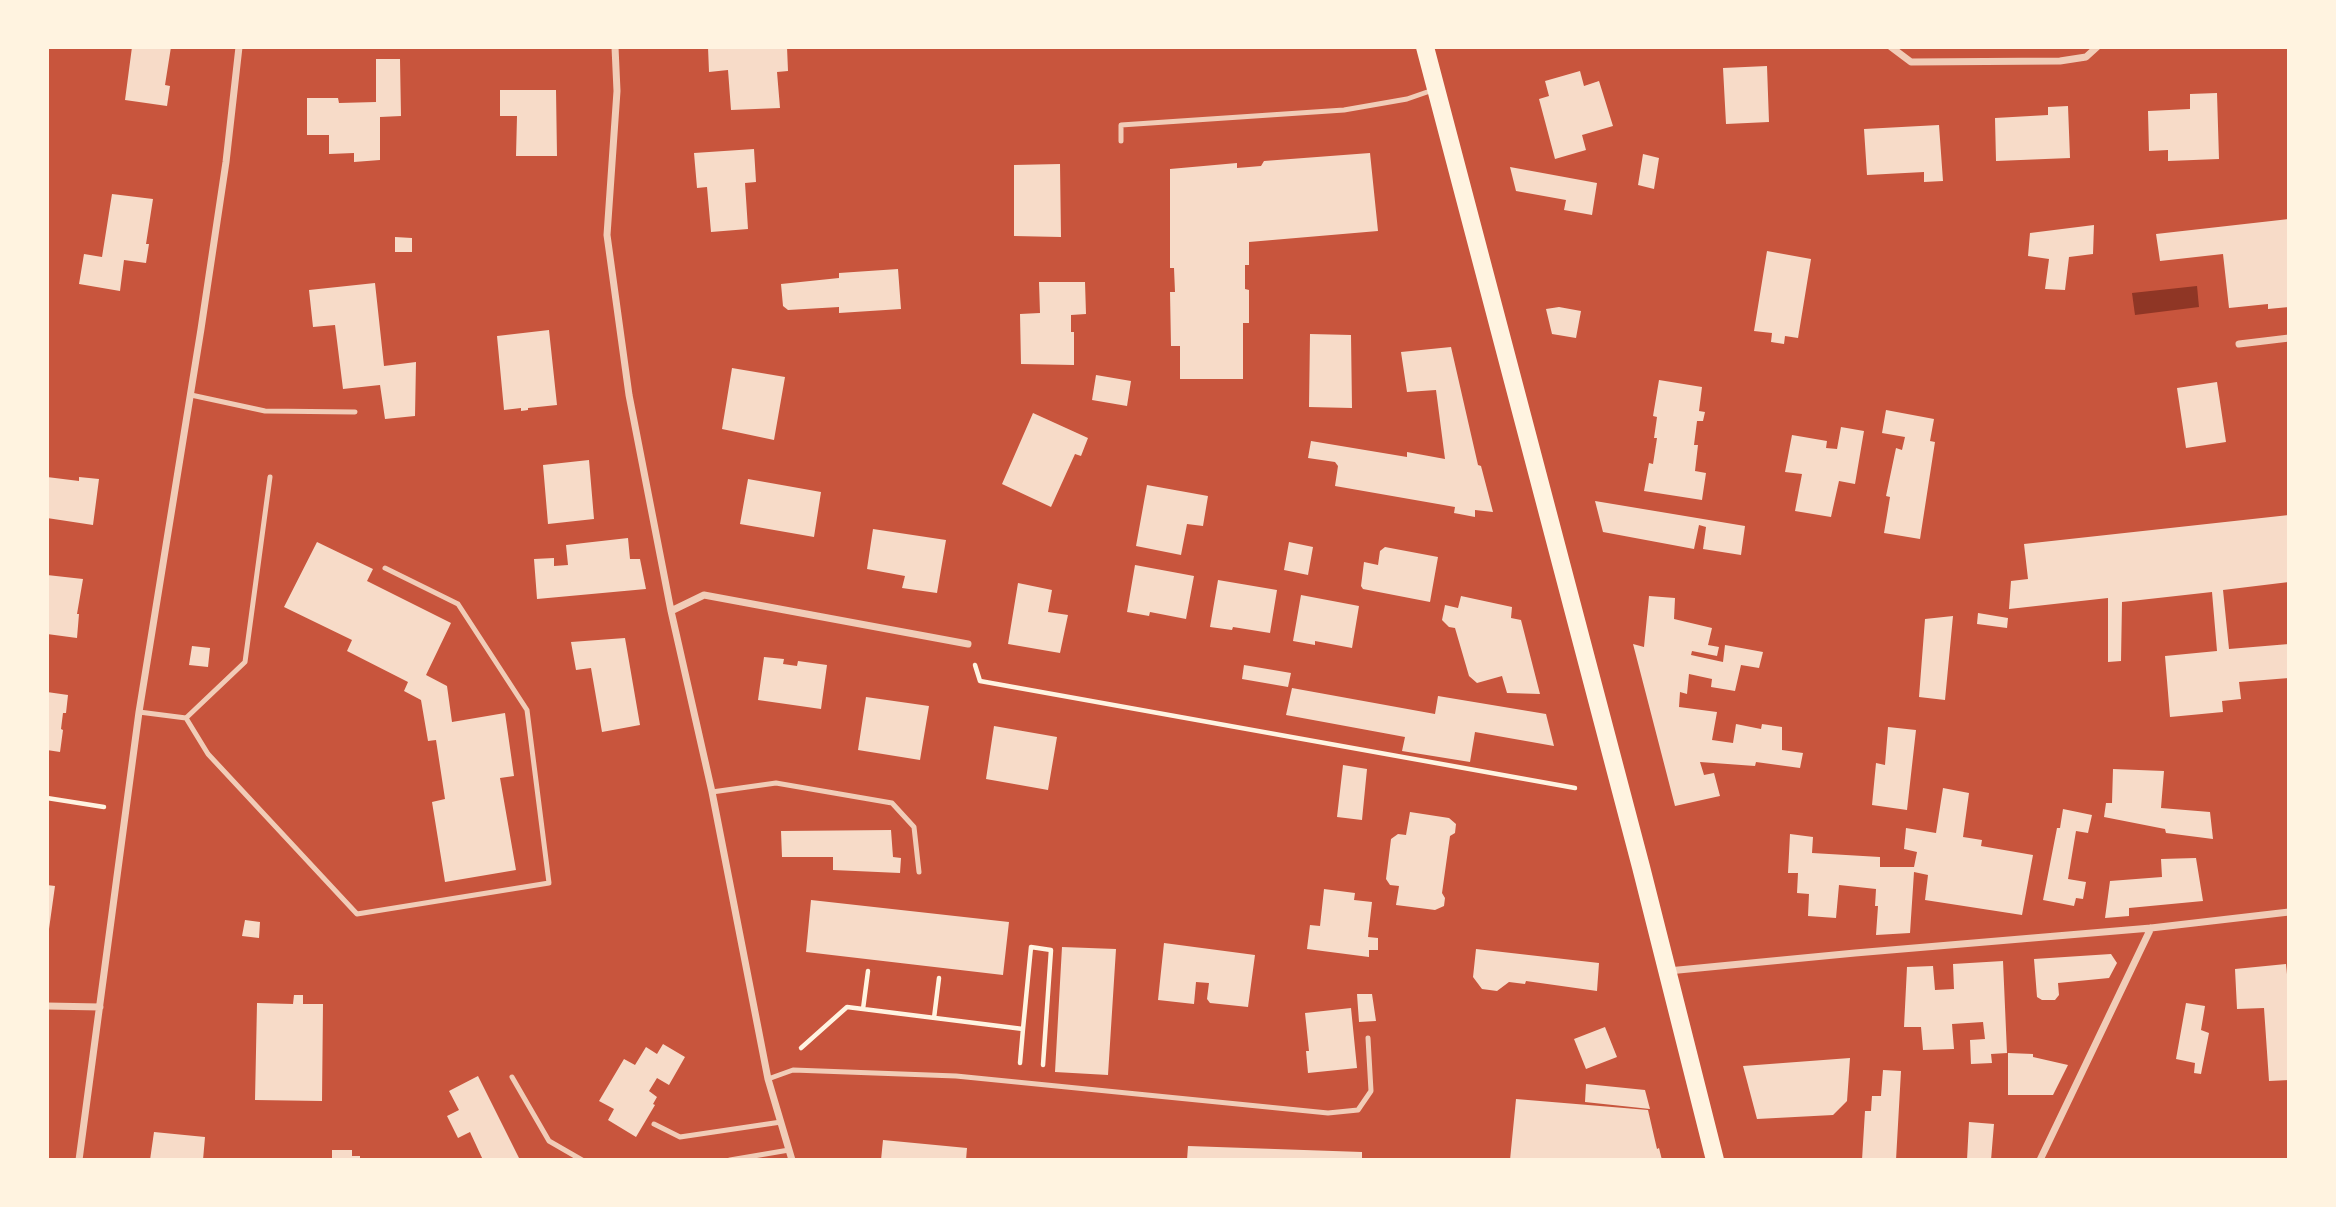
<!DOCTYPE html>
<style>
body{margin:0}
#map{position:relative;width:2336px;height:1207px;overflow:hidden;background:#c8553d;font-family:"Sofia Sans Condensed",sans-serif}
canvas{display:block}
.frame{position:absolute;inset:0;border:49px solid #fff3e0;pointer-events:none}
</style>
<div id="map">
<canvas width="2336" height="1207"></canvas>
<div class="frame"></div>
</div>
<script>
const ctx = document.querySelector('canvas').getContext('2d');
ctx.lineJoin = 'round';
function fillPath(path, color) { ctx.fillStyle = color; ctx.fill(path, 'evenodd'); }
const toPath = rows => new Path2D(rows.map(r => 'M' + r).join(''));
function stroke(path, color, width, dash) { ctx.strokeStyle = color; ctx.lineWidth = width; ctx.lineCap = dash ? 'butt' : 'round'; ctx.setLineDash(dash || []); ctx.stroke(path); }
fillPath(toPath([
 [2197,286,2199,307,2135,315,2132,293]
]), '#8f3625');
fillPath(toPath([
 [132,47,171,47,165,85,170,86,167,106,125,100],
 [708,47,787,47,788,71,777,72,780,108,731,110,728,70,709,72],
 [376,59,400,59,401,116,380,117,380,160,354,162,354,153,329,154,329,135,307,135,307,98,338,98,339,103,376,102],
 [1767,66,1769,122,1726,124,1723,68],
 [1580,71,1584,86,1599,81,1613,126,1582,135,1586,150,1555,159,1539,99,1549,96,1545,81],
 [500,90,556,90,557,156,516,156,517,116,500,116],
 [2217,93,2219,159,2168,161,2168,150,2149,151,2148,111,2190,109,2190,94],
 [2068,106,2070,158,1996,161,1995,118,2048,115,2048,107],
 [1939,125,1943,181,1924,182,1924,172,1867,175,1864,129],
 [754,149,756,182,745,183,748,229,711,232,707,187,697,188,694,153],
 [1370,153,1378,231,1249,242,1249,265,1245,265,1245,289,1249,290,1249,323,1243,323,1243,379,1180,379,1180,346,1171,346,1170,292,1175,292,1174,268,1170,268,1170,169,1237,163,1237,168,1261,166,1264,161],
 [1643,154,1659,158,1654,189,1638,185],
 [1060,164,1061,237,1014,236,1014,165],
 [1510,167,1597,183,1592,215,1564,210,1566,200,1516,191],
 [112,194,153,199,146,244,149,244,146,263,124,260,120,291,79,284,84,254,102,257],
 [2289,219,2289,307,2268,309,2268,304,2229,308,2223,254,2160,261,2156,234],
 [2094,225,2093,254,2069,257,2065,290,2045,289,2049,259,2028,256,2030,233],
 [395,237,412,238,412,252,395,252],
 [1767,251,1811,259,1798,338,1785,336,1784,344,1771,342,1772,333,1754,331],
 [898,269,901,309,839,313,839,307,788,310,783,306,781,284,839,278,839,273],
 [1039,282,1085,282,1086,314,1071,315,1071,332,1074,332,1074,365,1021,364,1020,314,1040,313],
 [375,283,384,366,416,362,415,416,385,419,380,385,343,389,335,325,313,327,309,290],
 [1559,307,1581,311,1576,338,1552,334,1546,309],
 [549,330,557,405,528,408,528,410,521,411,521,408,504,410,497,336],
 [1310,334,1351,335,1352,408,1309,407],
 [1451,347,1478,465,1481,466,1493,512,1475,510,1475,517,1454,513,1455,507,1335,486,1338,466,1335,462,1308,458,1311,441,1407,457,1407,452,1445,459,1436,390,1407,392,1401,352],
 [732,368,785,377,774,440,722,429],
 [1096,375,1131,381,1127,406,1092,400],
 [1659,380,1702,387,1699,411,1705,412,1703,421,1697,421,1694,445,1698,445,1695,471,1706,473,1702,500,1644,491,1649,463,1653,464,1657,438,1654,438,1657,417,1653,416],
 [2217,382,2226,442,2186,448,2177,388],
 [1886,410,1934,419,1930,441,1935,442,1920,539,1884,533,1890,497,1886,496,1896,448,1902,450,1905,437,1882,433],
 [1033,413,1088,438,1081,456,1075,454,1051,507,1002,484],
 [1841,427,1864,431,1855,484,1839,481,1831,517,1795,511,1802,474,1785,472,1792,435,1827,441,1826,448,1837,449],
 [589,460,594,519,548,524,543,465],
 [47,477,79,481,79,477,99,479,93,525,47,518],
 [748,479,821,492,814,537,740,524],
 [1147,485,1208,496,1203,526,1187,524,1181,555,1136,546],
 [1595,501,1745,526,1741,555,1703,549,1706,527,1699,525,1694,549,1603,532],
 [2289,515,2289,582,2223,590,2229,649,2289,644,2289,678,2239,682,2241,699,2222,701,2223,712,2170,717,2165,656,2217,651,2212,592,2122,602,2121,661,2108,662,2108,598,2009,609,2011,581,2028,579,2024,544],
 [873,529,946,540,937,593,902,588,905,576,867,569],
 [628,538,630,559,640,559,646,589,537,599,534,559,554,558,554,566,568,565,566,545],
 [317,542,373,569,367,581,451,623,426,675,447,686,452,722,505,713,514,776,500,778,516,870,445,882,432,802,445,799,436,740,428,741,421,700,404,691,408,682,347,651,352,640,284,607],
 [1289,542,1313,547,1308,575,1284,570],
 [1385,547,1438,557,1430,602,1363,589,1361,586,1364,562,1378,565,1380,551],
 [1135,565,1194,576,1186,619,1150,612,1149,616,1127,612],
 [47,575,83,579,77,614,79,614,77,638,47,634],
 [1218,580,1277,590,1270,633,1233,627,1232,630,1210,627],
 [1018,583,1052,590,1048,612,1068,615,1060,653,1008,644],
 [1301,595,1359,606,1352,648,1315,641,1315,645,1293,641],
 [1461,596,1512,607,1511,618,1521,620,1540,694,1507,693,1502,676,1477,683,1469,676,1455,628,1449,627,1442,620,1445,605,1458,608],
 [1649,596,1675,598,1674,619,1712,628,1708,645,1719,647,1717,656,1692,651,1691,655,1723,662,1725,645,1763,652,1759,668,1741,665,1735,691,1711,687,1712,679,1689,674,1687,694,1680,692,1679,707,1717,712,1712,740,1733,743,1736,724,1761,729,1762,724,1782,727,1782,750,1803,753,1800,768,1756,762,1755,766,1700,762,1704,775,1714,773,1720,796,1675,806,1633,644,1644,647],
 [1978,613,2008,618,2007,628,1977,624],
 [1953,616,1945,700,1919,697,1925,619],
 [625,638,640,725,602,732,591,668,576,670,571,642],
 [192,646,210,648,208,667,189,665],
 [764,657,784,659,783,664,797,666,798,661,827,665,821,709,758,700],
 [1244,665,1291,673,1288,687,1242,679],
 [1292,688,1435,714,1438,696,1546,714,1554,746,1475,732,1470,762,1402,751,1405,737,1286,715],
 [47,692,68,695,66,713,63,713,61,729,63,730,60,752,47,750],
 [866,697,929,706,920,760,858,750],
 [994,726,1057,737,1048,790,986,779],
 [1888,727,1916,730,1907,810,1872,805,1876,763,1885,765],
 [1343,765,1367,769,1362,820,1337,817],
 [2113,769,2164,771,2161,808,2210,812,2213,839,2166,833,2165,829,2104,817,2106,803,2112,803],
 [1943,788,1969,793,1963,837,1982,840,1981,846,2033,855,2022,915,1925,900,1928,875,1914,872,1910,933,1876,935,1878,906,1875,906,1876,889,1839,885,1836,918,1808,916,1809,894,1797,893,1798,873,1788,873,1790,834,1813,837,1812,853,1880,857,1880,867,1914,867,1917,852,1904,849,1906,828,1936,833],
 [2063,809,2092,815,2088,833,2076,831,2068,879,2086,882,2083,899,2076,898,2074,906,2043,900,2057,828,2060,828],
 [1410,812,1449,818,1456,824,1455,833,1450,836,1442,893,1445,898,1444,906,1435,910,1396,905,1399,886,1390,885,1386,879,1391,839,1398,834,1406,835],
 [891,830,893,857,901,858,900,873,833,870,833,857,782,857,781,831],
 [2196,858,2203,901,2129,908,2129,916,2105,918,2110,881,2162,877,2161,859],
 [47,885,55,886,49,929,47,929],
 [1324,889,1355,893,1354,900,1372,902,1368,937,1378,938,1378,950,1369,950,1369,957,1307,949,1310,925,1320,926],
 [811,900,1009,922,1003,975,806,952],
 [245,920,260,922,259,938,242,936],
 [1164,943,1255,955,1248,1007,1210,1003,1207,999,1209,983,1196,982,1194,1004,1158,1000],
 [1062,947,1116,949,1108,1075,1055,1072],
 [1476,949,1599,963,1597,991,1526,981,1525,984,1509,982,1497,991,1482,989,1473,977],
 [2111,954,2117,963,2109,978,2058,983,2059,995,2055,1000,2042,1000,2037,997,2034,959],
 [2003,961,2007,1053,1991,1054,1992,1063,1971,1064,1970,1040,1985,1039,1983,1022,1952,1024,1954,1049,1923,1050,1921,1027,1904,1027,1907,967,1933,966,1935,990,1954,989,1953,964],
 [2286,964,2289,995,2289,1080,2269,1081,2264,1008,2237,1009,2235,969],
 [1357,994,1372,994,1376,1021,1359,1022],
 [294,995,303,995,303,1004,323,1004,322,1101,255,1100,257,1003,293,1004],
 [2186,1003,2205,1006,2201,1030,2209,1033,2201,1074,2194,1073,2195,1063,2176,1059],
 [1351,1008,1357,1068,1308,1073,1306,1051,1309,1051,1305,1013],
 [1605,1027,1617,1057,1586,1069,1574,1039],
 [663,1044,685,1057,669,1085,657,1078,649,1091,657,1097,653,1104,655,1105,636,1137,608,1120,614,1109,599,1101,624,1059,635,1065,646,1047,657,1054],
 [2008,1053,2033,1054,2033,1057,2068,1065,2053,1095,2008,1095],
 [1850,1058,1847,1101,1833,1115,1757,1119,1743,1066],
 [1883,1070,1901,1071,1896,1160,1862,1160,1865,1111,1871,1111,1872,1096,1881,1096],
 [478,1076,519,1158,483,1160,470,1132,458,1138,447,1116,459,1110,449,1091],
 [1586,1084,1645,1090,1650,1109,1585,1102],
 [1516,1099,1648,1110,1657,1149,1659,1148,1662,1160,1510,1160],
 [1969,1122,1994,1124,1991,1160,1967,1160],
 [154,1132,205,1137,203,1160,150,1160],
 [883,1140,967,1148,966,1160,881,1160],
 [1188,1146,1362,1152,1362,1160,1187,1160],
 [332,1150,352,1150,352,1156,360,1156,360,1160,332,1160]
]), '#f7dbc8');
stroke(toPath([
 [975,665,980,681,1575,788],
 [47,798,104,807],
 [863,1009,868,971],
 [934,1018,939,978],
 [801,1048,847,1007,1023,1029,1031,947,1051,950,1043,1065],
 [1020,1063,1023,1029]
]), '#fff3e0', 4.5);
stroke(toPath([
 [1121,141,1121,125,1344,110,1407,99,1433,90],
 [191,395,265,411,355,412],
 [270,477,245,662,186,718,208,754,357,914,549,883,527,710,458,604,385,568],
 [139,712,186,718],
 [712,792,776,783,892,803,914,827,919,872],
 [512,1077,549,1141,582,1160],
 [768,1079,793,1070,956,1076,1328,1113,1358,1110,1371,1091,1368,1038],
 [654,1124,680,1137,781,1122],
 [730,1160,789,1150]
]), '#f1ccb7', 5);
stroke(toPath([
 [615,47,617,91,607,235,629,395,671,611,712,792,768,1079,792,1160],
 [1891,47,1911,62,2060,61,2086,57,2097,47],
 [2239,344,2289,338],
 [671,611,704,595,968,644],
 [1668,971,1855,953,2151,928,2289,912],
 [47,1006,100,1007],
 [79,1160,139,712,201,329,226,162,239,47],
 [2040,1160,2151,928]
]), '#f1ccb7', 7);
stroke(toPath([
 [1425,47,1641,867,1715,1160]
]), '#fff3e0', 18);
</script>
